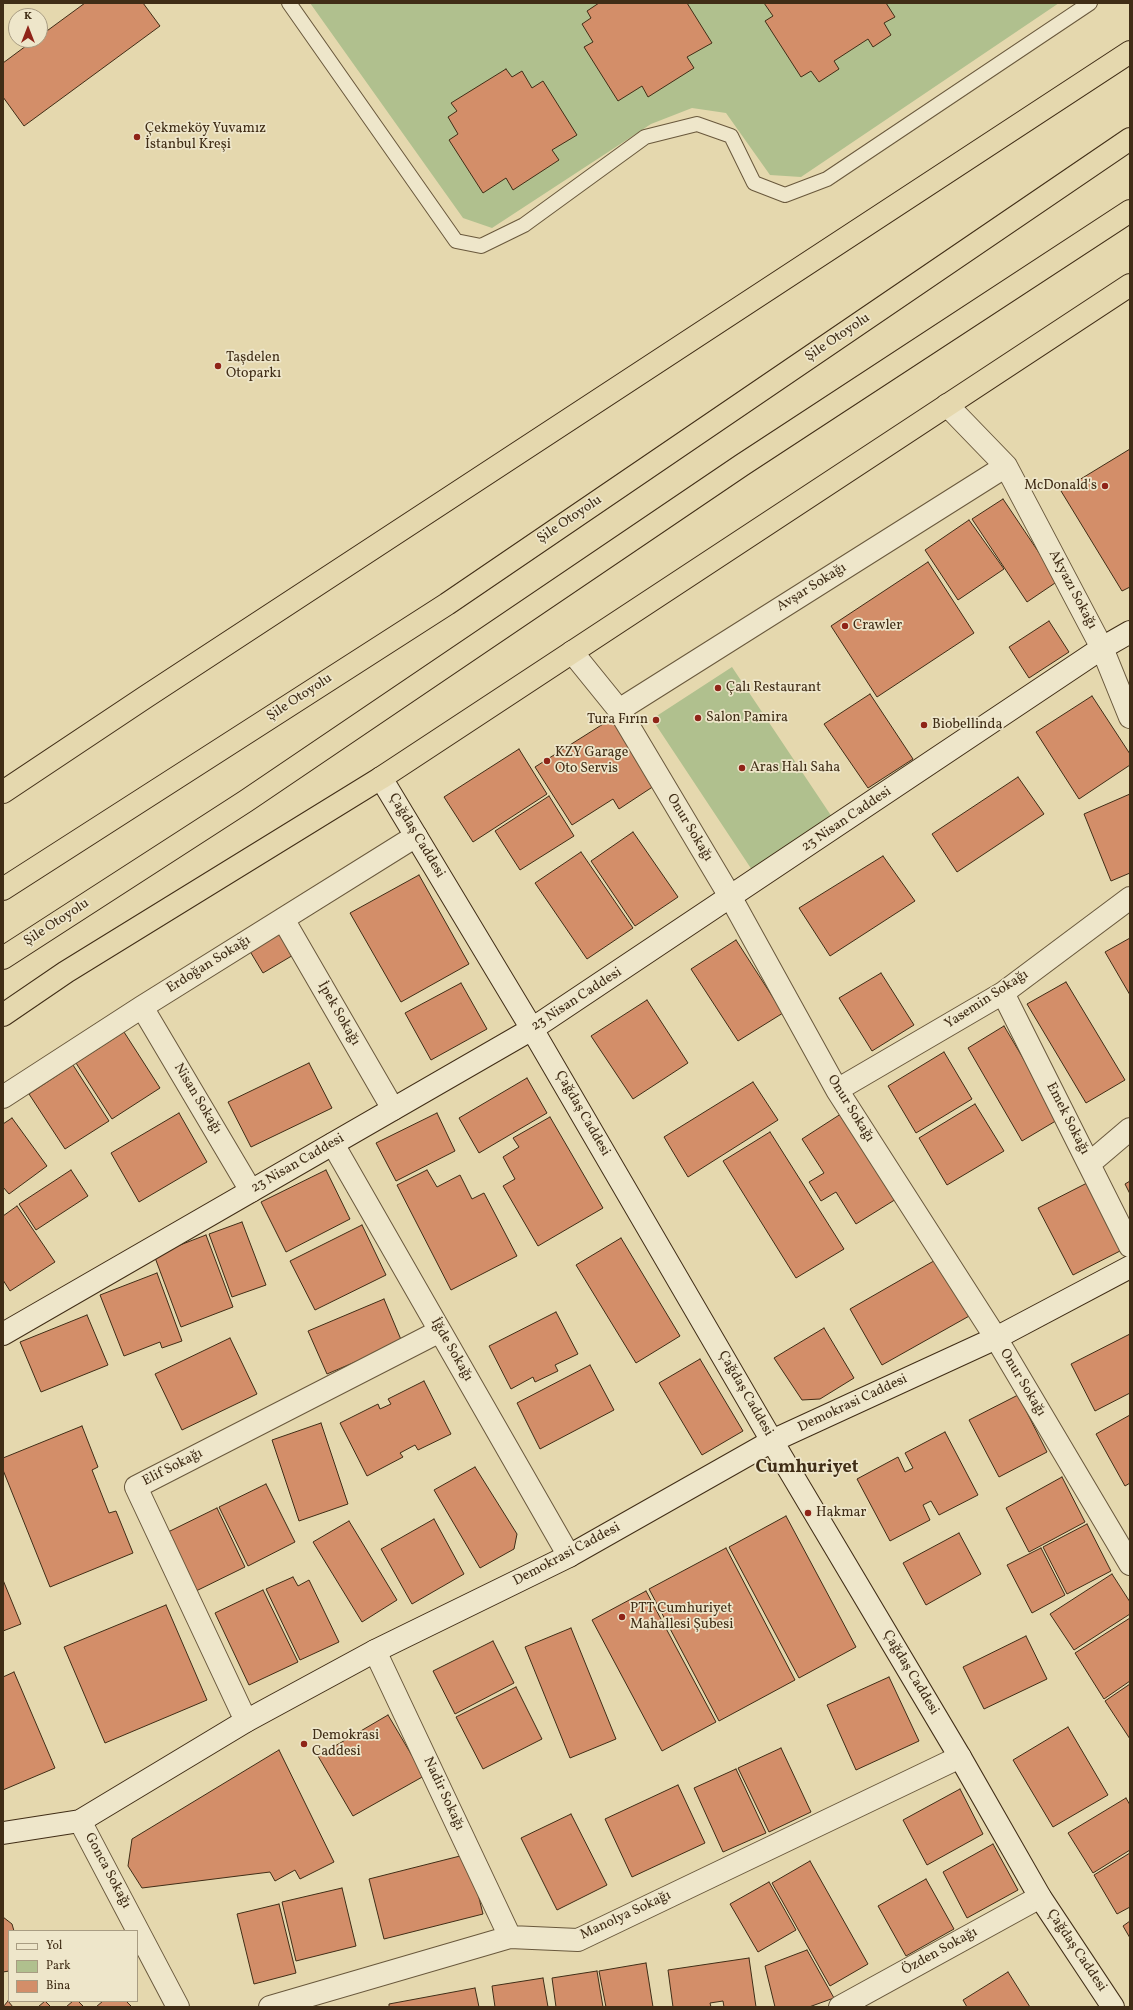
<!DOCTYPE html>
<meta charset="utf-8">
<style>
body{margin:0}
#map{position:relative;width:1133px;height:2010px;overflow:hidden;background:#e5d8ae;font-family:Vollkorn,serif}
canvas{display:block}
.frame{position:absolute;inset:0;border:4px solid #402d16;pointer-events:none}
.legend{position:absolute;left:8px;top:1930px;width:130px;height:72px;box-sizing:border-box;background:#eee6ca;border:1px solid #a89c82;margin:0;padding:5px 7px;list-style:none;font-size:12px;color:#402d16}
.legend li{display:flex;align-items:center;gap:8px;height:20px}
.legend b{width:20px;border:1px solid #a89c82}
.north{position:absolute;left:8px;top:8px;width:40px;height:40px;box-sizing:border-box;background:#eee6ca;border:1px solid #a89c82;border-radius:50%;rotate:0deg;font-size:11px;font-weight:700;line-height:16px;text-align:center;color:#402d16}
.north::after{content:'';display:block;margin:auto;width:14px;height:18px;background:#8f2418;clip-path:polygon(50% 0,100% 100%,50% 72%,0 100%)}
</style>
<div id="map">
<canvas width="1133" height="2010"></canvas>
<div class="frame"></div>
<ul class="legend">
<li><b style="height:5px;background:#eee6ca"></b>Yol</li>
<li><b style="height:11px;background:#b0c08e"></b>Park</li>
<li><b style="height:11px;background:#d38e69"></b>Bina</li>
</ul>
<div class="north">K</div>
</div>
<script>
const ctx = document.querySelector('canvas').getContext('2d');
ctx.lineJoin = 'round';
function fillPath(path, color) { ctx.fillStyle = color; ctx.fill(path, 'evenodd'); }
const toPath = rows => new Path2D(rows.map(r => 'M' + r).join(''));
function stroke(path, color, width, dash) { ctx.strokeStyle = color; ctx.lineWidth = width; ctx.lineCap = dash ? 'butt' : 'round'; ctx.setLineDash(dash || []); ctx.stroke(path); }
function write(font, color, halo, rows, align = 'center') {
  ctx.font = font + ' Vollkorn,serif'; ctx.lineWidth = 3.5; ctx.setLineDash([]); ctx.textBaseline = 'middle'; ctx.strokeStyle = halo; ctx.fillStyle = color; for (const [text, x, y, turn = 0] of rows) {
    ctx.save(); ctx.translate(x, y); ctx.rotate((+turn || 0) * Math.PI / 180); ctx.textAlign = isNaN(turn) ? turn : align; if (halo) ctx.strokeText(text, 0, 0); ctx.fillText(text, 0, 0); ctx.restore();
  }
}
fillPath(toPath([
 [310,3,1059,3,801,177,770,175,726,113,692,108,651,124,492,228,463,218],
 [732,667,832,817,752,870,652,719]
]), '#b0c08e');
const building = toPath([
 [85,3,143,3,160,26,24,126,3,97,3,63,34,40,40,40,40,36,85,3],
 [599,3,687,3,712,43,687,57,694,68,648,97,642,86,618,101,584,47,593,42,582,24,591,18,587,11,599,3],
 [764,3,886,3,895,17,884,23,891,35,873,47,868,39,834,61,839,69,819,82,811,71,801,77,765,21,773,16,764,3],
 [506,69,512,77,522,71,532,88,543,81,577,135,552,150,559,160,513,190,506,178,483,193,449,140,458,134,448,117,457,111,451,103,506,69],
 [1130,449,1130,587,1122,591,1061,491,1130,449],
 [1003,499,1058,581,1027,602,972,519,1003,499],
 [969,520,1004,569,958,600,925,550,969,520],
 [928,562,974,633,877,697,831,626,928,562],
 [1049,621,1069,652,1029,678,1009,647,1049,621],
 [870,694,913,759,868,788,824,724,870,694],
 [1092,696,1130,754,1130,765,1079,799,1036,732,1092,696],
 [611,719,654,786,619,809,613,799,572,825,535,767,611,719],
 [519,749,547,794,473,842,444,797,519,749],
 [1018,777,1044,814,957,872,932,834,1018,777],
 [1130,794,1130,873,1111,881,1084,814,1130,794],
 [549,796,574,836,520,870,495,831,549,796],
 [633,832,678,897,635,926,591,861,633,832],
 [581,852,633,928,587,959,535,883,581,852],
 [883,856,915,901,830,956,799,908,883,856],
 [419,875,469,964,401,1002,350,913,419,875],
 [285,926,300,951,263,973,248,948,285,926],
 [1130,938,1130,995,1105,952,1130,938],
 [736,940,783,1013,738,1041,691,969,736,940],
 [881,973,914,1025,872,1051,839,998,881,973],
 [1066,982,1125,1080,1086,1103,1027,1004,1066,982],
 [461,983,487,1029,431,1060,405,1013,461,983],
 [647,1000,688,1063,633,1099,591,1036,647,1000],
 [1004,1026,1059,1119,1022,1141,968,1048,1004,1026],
 [124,1032,160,1088,112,1119,76,1063,124,1032],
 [944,1052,972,1099,916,1133,888,1086,944,1052],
 [309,1063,332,1108,251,1147,228,1102,309,1063],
 [73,1065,109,1121,65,1149,29,1094,73,1065],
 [527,1078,547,1113,479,1153,459,1118,527,1078],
 [753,1082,778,1120,688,1177,664,1137,753,1082],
 [975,1104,1004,1151,947,1185,919,1138,975,1104],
 [847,1110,901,1196,856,1224,836,1192,821,1201,809,1182,824,1173,802,1139,847,1110],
 [179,1113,207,1162,139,1202,111,1153,179,1113],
 [437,1113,455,1151,396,1181,376,1143,437,1113],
 [550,1117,603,1208,538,1246,503,1186,515,1179,503,1157,519,1147,513,1138,550,1117],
 [12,1118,47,1166,9,1194,3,1187,3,1124,12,1118],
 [770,1132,844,1249,796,1278,723,1161,770,1132],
 [71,1170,88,1196,36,1230,19,1204,71,1170],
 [326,1170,350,1219,286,1252,261,1202,326,1170],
 [427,1170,437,1187,460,1175,472,1199,484,1193,517,1256,451,1290,397,1185,427,1170],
 [1130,1181,1130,1194,1125,1184,1130,1181],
 [1087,1183,1122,1250,1073,1275,1038,1208,1087,1183],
 [17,1206,55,1262,10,1291,3,1280,3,1216,17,1206],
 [242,1222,266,1285,232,1297,209,1234,242,1222],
 [362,1225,386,1275,315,1310,290,1261,362,1225],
 [206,1235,233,1307,181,1327,154,1255,206,1235],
 [621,1238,680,1336,636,1363,576,1265,621,1238],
 [939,1258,971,1315,882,1365,850,1309,939,1258],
 [157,1273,182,1341,162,1348,160,1342,124,1356,100,1295,157,1273],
 [384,1299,402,1342,327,1374,308,1331,384,1299],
 [556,1312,578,1354,555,1365,558,1371,535,1382,533,1377,511,1389,489,1346,556,1312],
 [87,1315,108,1365,41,1392,20,1342,87,1315],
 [824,1328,854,1378,820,1399,802,1400,774,1358,824,1328],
 [1130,1334,1130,1393,1095,1411,1071,1364,1130,1334],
 [230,1338,257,1394,182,1430,155,1374,230,1338],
 [700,1359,743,1431,702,1455,659,1383,700,1359],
 [590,1365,614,1410,540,1449,517,1403,590,1365],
 [424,1381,451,1434,418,1450,415,1445,400,1453,403,1457,367,1476,340,1423,378,1404,380,1409,391,1404,388,1399,424,1381],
 [1018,1395,1047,1452,999,1477,969,1420,1018,1395],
 [1130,1415,1130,1483,1125,1486,1096,1434,1130,1415],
 [321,1423,348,1504,299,1521,272,1440,321,1423],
 [82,1426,98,1467,92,1470,109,1513,116,1511,133,1553,50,1587,3,1470,3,1458,82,1426],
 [945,1432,978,1495,939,1515,931,1501,923,1505,930,1520,890,1541,857,1479,898,1457,905,1472,913,1468,905,1453,945,1432],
 [475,1467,517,1534,514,1549,480,1568,434,1490,475,1467],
 [1062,1477,1085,1522,1029,1552,1006,1508,1062,1477],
 [266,1484,295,1542,248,1566,219,1507,266,1484],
 [217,1508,245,1567,194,1592,166,1533,217,1508],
 [786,1516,856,1647,799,1678,729,1547,786,1516],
 [434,1519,464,1574,412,1604,381,1549,434,1519],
 [349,1521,397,1600,362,1622,313,1542,349,1521],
 [1087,1524,1111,1571,1067,1594,1043,1547,1087,1524],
 [959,1533,981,1574,926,1605,903,1563,959,1533],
 [726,1548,795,1680,719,1721,649,1589,726,1548],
 [1041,1548,1065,1595,1032,1613,1007,1565,1041,1548],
 [1112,1574,1130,1602,1130,1614,1074,1650,1050,1614,1112,1574],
 [293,1577,298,1586,309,1580,339,1642,300,1660,266,1589,293,1577],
 [3,1580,21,1624,3,1631,3,1580],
 [263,1590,298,1662,249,1685,215,1613,263,1590],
 [646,1591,716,1722,662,1751,592,1620,646,1591],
 [166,1605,207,1700,105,1743,64,1647,166,1605],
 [1130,1618,1130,1681,1104,1699,1075,1653,1130,1618],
 [571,1628,616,1739,570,1758,525,1647,571,1628],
 [1026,1636,1047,1679,984,1709,963,1667,1026,1636],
 [493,1641,514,1683,455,1714,433,1671,493,1641],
 [14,1672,55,1768,3,1790,3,1677,14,1672],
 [889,1677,919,1741,856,1770,827,1705,889,1677],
 [1130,1684,1130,1739,1105,1701,1130,1684],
 [516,1687,542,1739,483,1769,456,1717,516,1687],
 [388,1715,424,1776,353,1816,318,1756,388,1715],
 [1068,1727,1108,1795,1053,1827,1013,1760,1068,1727],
 [781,1748,811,1812,769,1832,738,1768,781,1748],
 [279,1750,334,1862,300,1879,295,1870,275,1881,270,1872,142,1888,128,1866,132,1839,279,1750],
 [736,1769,766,1833,723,1852,694,1788,736,1769],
 [678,1785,705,1843,632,1877,605,1819,678,1785],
 [960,1789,983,1834,927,1865,903,1820,960,1789],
 [1126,1798,1130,1805,1130,1850,1093,1873,1068,1833,1126,1798],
 [571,1814,607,1885,557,1910,521,1838,571,1814],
 [993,1844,1018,1890,967,1918,943,1872,993,1844],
 [1130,1853,1130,1907,1117,1914,1094,1875,1130,1853],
 [468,1854,483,1914,384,1939,369,1879,468,1854],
 [810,1861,868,1964,830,1986,772,1883,810,1861],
 [926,1879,954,1929,906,1956,878,1906,926,1879],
 [769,1882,796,1930,758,1952,730,1904,769,1882],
 [342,1888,356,1946,296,1961,282,1902,342,1888],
 [279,1904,296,1973,254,1984,237,1914,279,1904],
 [3,1917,12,1924,14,1931,9,1931,9,1971,3,1972,3,1917],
 [1130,1921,1130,1938,1123,1926,1130,1921],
 [807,1950,834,1998,809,2007,775,2007,765,1966,807,1950],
 [749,1958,756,2007,724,2007,723,2001,710,2003,711,2007,673,2007,668,1970,749,1958],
 [646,1963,653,2007,606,2007,599,1971,646,1963],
 [597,1971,603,2007,556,2007,552,1978,597,1971],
 [1008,1972,1030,2007,967,2007,963,2000,1008,1972],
 [543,1978,548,2007,495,2007,492,1986,543,1978],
 [475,1988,479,2007,389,2007,389,2004,475,1988],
 [8,2001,13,2007,3,2007,8,2001],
 [45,2001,51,2007,38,2007,45,2001],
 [73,2001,78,2001,84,2007,66,2007,73,2001],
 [103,2001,126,2001,132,2007,96,2007,103,2001]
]);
fillPath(building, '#d38e69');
stroke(building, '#402d16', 1);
const lane = toPath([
 [289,3,456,241,481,246,524,225,645,137,697,124,731,136,754,183,785,195,827,179,1090,3]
]);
const street = toPath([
 [947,405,1006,466,1102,648,1130,717],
 [572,652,619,710,731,898,837,1090,996,1338,1130,1564],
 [619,710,1006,466],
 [283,919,393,1109],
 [1003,993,1130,1246],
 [142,1007,251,1191],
 [837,1090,1003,993,1130,898],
 [3,1097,142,1007,416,836],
 [333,1144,569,1556],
 [1090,1163,1130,1129],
 [375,1651,510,1937],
 [246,1721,136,1487,440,1331],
 [80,1821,178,2007],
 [270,2007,510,1937,578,1940,960,1757],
 [840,2007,1040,1897]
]);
const secondary = toPath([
 [381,778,532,1029,772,1441,960,1757,1040,1897,1113,2007],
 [3,1334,532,1029,1102,648,1130,632],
 [3,1833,80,1821,246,1721,375,1651,569,1556,772,1441,996,1338,1130,1267]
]);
const highway = toPath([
 [3,792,147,696,1130,52],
 [3,889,447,604,1130,139],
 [3,958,246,801,742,465,1130,211],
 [3,1015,66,972,381,778,1130,285]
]);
stroke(lane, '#69583c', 16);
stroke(street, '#69583c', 24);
stroke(secondary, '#402d16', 24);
stroke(highway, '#402d16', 24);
stroke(lane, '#eee6ca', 14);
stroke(street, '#eee6ca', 22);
stroke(secondary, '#eee6ca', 22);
stroke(highway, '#e5d8ae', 22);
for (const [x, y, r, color] of [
 [137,137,4,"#8f2418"],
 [218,366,4,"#8f2418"],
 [1105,486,4,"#8f2418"],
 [845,626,4,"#8f2418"],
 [718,688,4,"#8f2418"],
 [698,718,4,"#8f2418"],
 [656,720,4,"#8f2418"],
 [924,725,4,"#8f2418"],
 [547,761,4,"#8f2418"],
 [742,768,4,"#8f2418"],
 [808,1513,4,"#8f2418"],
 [622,1617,4,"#8f2418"],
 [304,1744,4,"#8f2418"]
]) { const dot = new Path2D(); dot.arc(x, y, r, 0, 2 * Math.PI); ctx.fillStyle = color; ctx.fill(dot); stroke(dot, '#eee6ca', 1.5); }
write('14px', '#402d16', '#eee6ca', [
 ["Çekmeköy Yuvamız",145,129],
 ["İstanbul Kreşi",145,145],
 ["Taşdelen",226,358],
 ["Otoparkı",226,374],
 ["McDonald's",1097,486,"right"],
 ["Crawler",853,626],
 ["Çalı Restaurant",726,688],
 ["Salon Pamira",706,718],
 ["Tura Fırın",648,720,"right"],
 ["Biobellinda",932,725],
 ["KZY Garage",555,753],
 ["Oto Servis",555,769],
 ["Aras Halı Saha",750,768],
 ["Hakmar",816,1513],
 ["PTT Cumhuriyet",630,1609],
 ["Mahallesi Şubesi",630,1625],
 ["Demokrasi",312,1736],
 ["Caddesi",312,1752]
], 'left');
write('14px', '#402d16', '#eee6ca', [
 ["Şile Otoyolu",838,338,-34],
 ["Şile Otoyolu",570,520,-34],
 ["Avşar Sokağı",812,588,-32],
 ["Akyazı Sokağı",1072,590,62],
 ["Şile Otoyolu",300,698,-33],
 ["23 Nisan Caddesi",847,820,-34],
 ["Onur Sokağı",689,828,59],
 ["Çağdaş Caddesi",416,836,59],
 ["Şile Otoyolu",57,923,-33],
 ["Erdoğan Sokağı",209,965,-32],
 ["23 Nisan Caddesi",577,1000,-33],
 ["Yasemin Sokağı",987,1000,-33],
 ["İpek Sokağı",338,1014,60],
 ["Nisan Sokağı",197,1099,59],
 ["Onur Sokağı",850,1109,58],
 ["Çağdaş Caddesi",582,1114,60],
 ["Emek Sokağı",1067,1119,63],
 ["23 Nisan Caddesi",298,1164,-30],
 ["İğde Sokağı",451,1350,60],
 ["Onur Sokağı",1022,1383,59],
 ["Çağdaş Caddesi",745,1394,60],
 ["Demokrasi Caddesi",853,1404,-25],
 ["Elif Sokağı",173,1468,-27],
 ["Demokrasi Caddesi",567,1555,-28],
 ["Çağdaş Caddesi",910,1673,59],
 ["Nadir Sokağı",443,1794,65],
 ["Gonca Sokağı",107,1871,62],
 ["Manolya Sokağı",626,1916,-25],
 ["Çağdaş Caddesi",1076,1951,56],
 ["Özden Sokağı",940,1952,-29]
]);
write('bold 18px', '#402d16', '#eee6ca', [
 ["Cumhuriyet",807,1469]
]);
</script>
